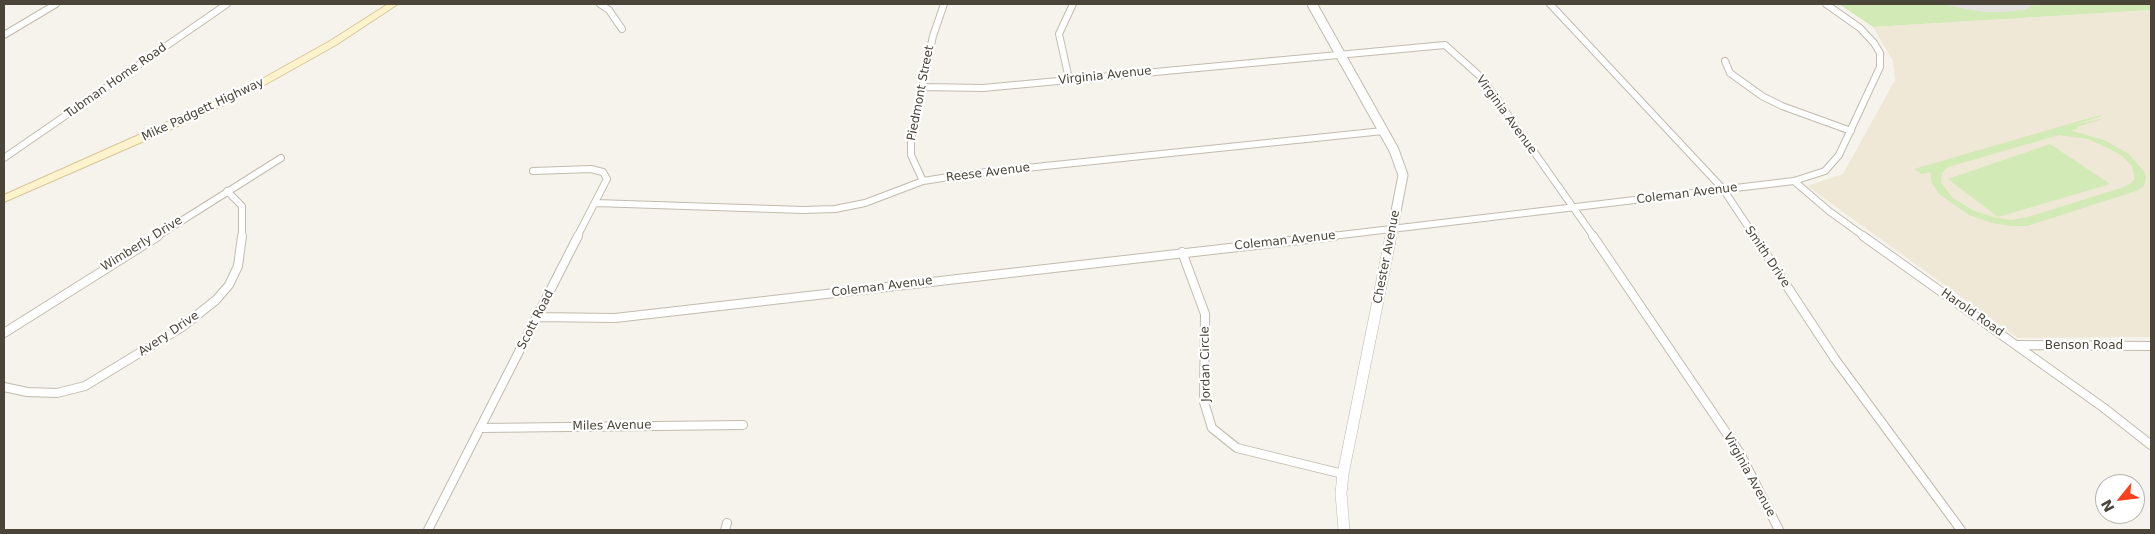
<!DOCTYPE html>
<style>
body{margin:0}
#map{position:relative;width:2155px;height:534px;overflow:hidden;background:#f6f3ec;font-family:"DejaVu Sans",sans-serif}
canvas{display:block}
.frame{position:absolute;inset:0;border:5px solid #4b4439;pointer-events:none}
.north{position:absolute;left:2095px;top:474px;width:50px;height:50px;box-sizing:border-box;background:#fff;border:1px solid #b7b4b0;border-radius:50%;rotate:241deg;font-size:14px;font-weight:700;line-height:20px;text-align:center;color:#4b4439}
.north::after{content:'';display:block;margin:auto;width:18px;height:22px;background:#fc3f1d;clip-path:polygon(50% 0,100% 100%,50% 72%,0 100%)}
</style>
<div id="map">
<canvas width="2155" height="534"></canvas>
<div class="frame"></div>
<div class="north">N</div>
</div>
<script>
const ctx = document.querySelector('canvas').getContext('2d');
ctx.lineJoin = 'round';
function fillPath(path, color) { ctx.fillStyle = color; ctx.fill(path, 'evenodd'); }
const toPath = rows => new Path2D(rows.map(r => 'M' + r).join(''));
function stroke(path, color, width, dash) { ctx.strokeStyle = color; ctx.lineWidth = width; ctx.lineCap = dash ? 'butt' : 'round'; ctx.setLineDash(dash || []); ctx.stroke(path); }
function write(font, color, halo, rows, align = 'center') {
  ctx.font = font + ' "DejaVu Sans",sans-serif'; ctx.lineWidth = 4.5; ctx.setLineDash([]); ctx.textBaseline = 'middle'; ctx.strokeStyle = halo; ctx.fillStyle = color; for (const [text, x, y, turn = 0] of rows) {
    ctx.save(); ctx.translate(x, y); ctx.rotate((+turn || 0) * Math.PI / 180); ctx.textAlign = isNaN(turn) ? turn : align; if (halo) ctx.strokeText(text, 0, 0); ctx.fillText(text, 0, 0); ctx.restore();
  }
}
fillPath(toPath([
 [2151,10,2151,337,2018,338,1807,186,1843,174,1895,80,1893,61,1873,27]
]), '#efe8d6');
fillPath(toPath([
 [1839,4,2151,4,2151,10,1873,27],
 [2100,115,2102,116,2073,125,2105,118,2077,127,2078,128,2072,131,2104,140,2129,154,2145,173,2146,178,2144,186,2136,191,2027,226,2011,226,1992,223,1969,215,1939,194,1932,183,1930,172,1922,174,1914,169],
 [2059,135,2088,139,2110,149,2122,156,2132,166,2135,179,2131,183,2124,187,2028,217,2011,220,1993,217,1972,210,1953,198,1941,183,1942,173,1948,167],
 [2050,144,2110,184,1998,217,1948,179]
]), '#d2eab5');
fillPath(toPath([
 [1940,4,2036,4,2025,10,2003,12,1983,12]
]), '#e5e3e0');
const minorFar1 = toPath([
 [600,4,609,10,622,29],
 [1550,4,1723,189,1755,237],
 [4,35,56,4],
 [1725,61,1730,73,1762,96,1782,106,1851,131],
 [1069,79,1059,34,1073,4],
 [923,87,983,88,1445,45,1482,78,1594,237],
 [4,158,227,4],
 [533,171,591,169,603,172,607,179,577,237],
 [923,181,911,155,911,141,933,36,944,4],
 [1794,181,1829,211,1865,237],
 [227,191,242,206,242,237],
 [596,203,803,210,835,209,865,203,923,181,968,174,1383,131],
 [156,237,281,158],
 [1324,237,1794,181,1825,171,1839,155,1880,67,1880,53,1874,43,1860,28,1826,4]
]);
const minor = toPath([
 [1593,236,1740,453,1779,530],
 [1754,236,1835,359,1961,530],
 [1863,236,2104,408,2151,445],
 [1182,252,1205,314,1204,402,1212,428,1237,448,1343,474],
 [537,317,615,318,1335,236],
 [4,333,158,236],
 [2018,345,2151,346],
 [4,387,27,392,57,393,85,386,182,327,216,300,229,285,238,266,242,236],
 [481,428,743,425],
 [428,530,578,236],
 [725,530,727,523]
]);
const tertiaryFar1 = toPath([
 [1312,4,1394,150,1403,175,1391,237]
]);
const tertiary = toPath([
 [1344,530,1341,493,1343,474,1391,236]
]);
const secondary = toPath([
 [388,4,398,4,336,45,259,88,174,128,4,202,4,195,253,84,330,41,388,4]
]);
stroke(minorFar1, '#c2bbae', 8);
stroke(minor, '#c2bbae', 10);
stroke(tertiaryFar1, '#c2bbae', 11);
stroke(tertiary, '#c2bbae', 12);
stroke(secondary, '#d6c79b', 2);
stroke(minorFar1, '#fff', 6);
stroke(minor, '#fff', 8);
stroke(tertiaryFar1, '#fff', 9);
stroke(tertiary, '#fff', 11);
fillPath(secondary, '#fff3cd');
write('12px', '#4b4439', '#fff', [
 ["Virginia Avenue",1105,76,-6],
 ["Tubman Home Road",116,81,-35],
 ["Piedmont Street",921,93,-79],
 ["Mike Padgett Highway",203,110,-25],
 ["Virginia Avenue",1506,115,54],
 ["Reese Avenue",988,173,-7],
 ["Coleman Avenue",1687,194,-7],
 ["Coleman Avenue",1285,241,-6],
 ["Wimberly Drive",142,244,-32],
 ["Chester Avenue",1387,257,-79],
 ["Smith Drive",1767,257,56],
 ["Coleman Avenue",882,287,-7],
 ["Harold Road",1972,313,35],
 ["Scott Road",536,320,-63],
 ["Avery Drive",169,334,-34],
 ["Benson Road",2084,346],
 ["Jordan Circle",1206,364,-91],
 ["Miles Avenue",612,426,-1],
 ["Virginia Avenue",1749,475,61]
]);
</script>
